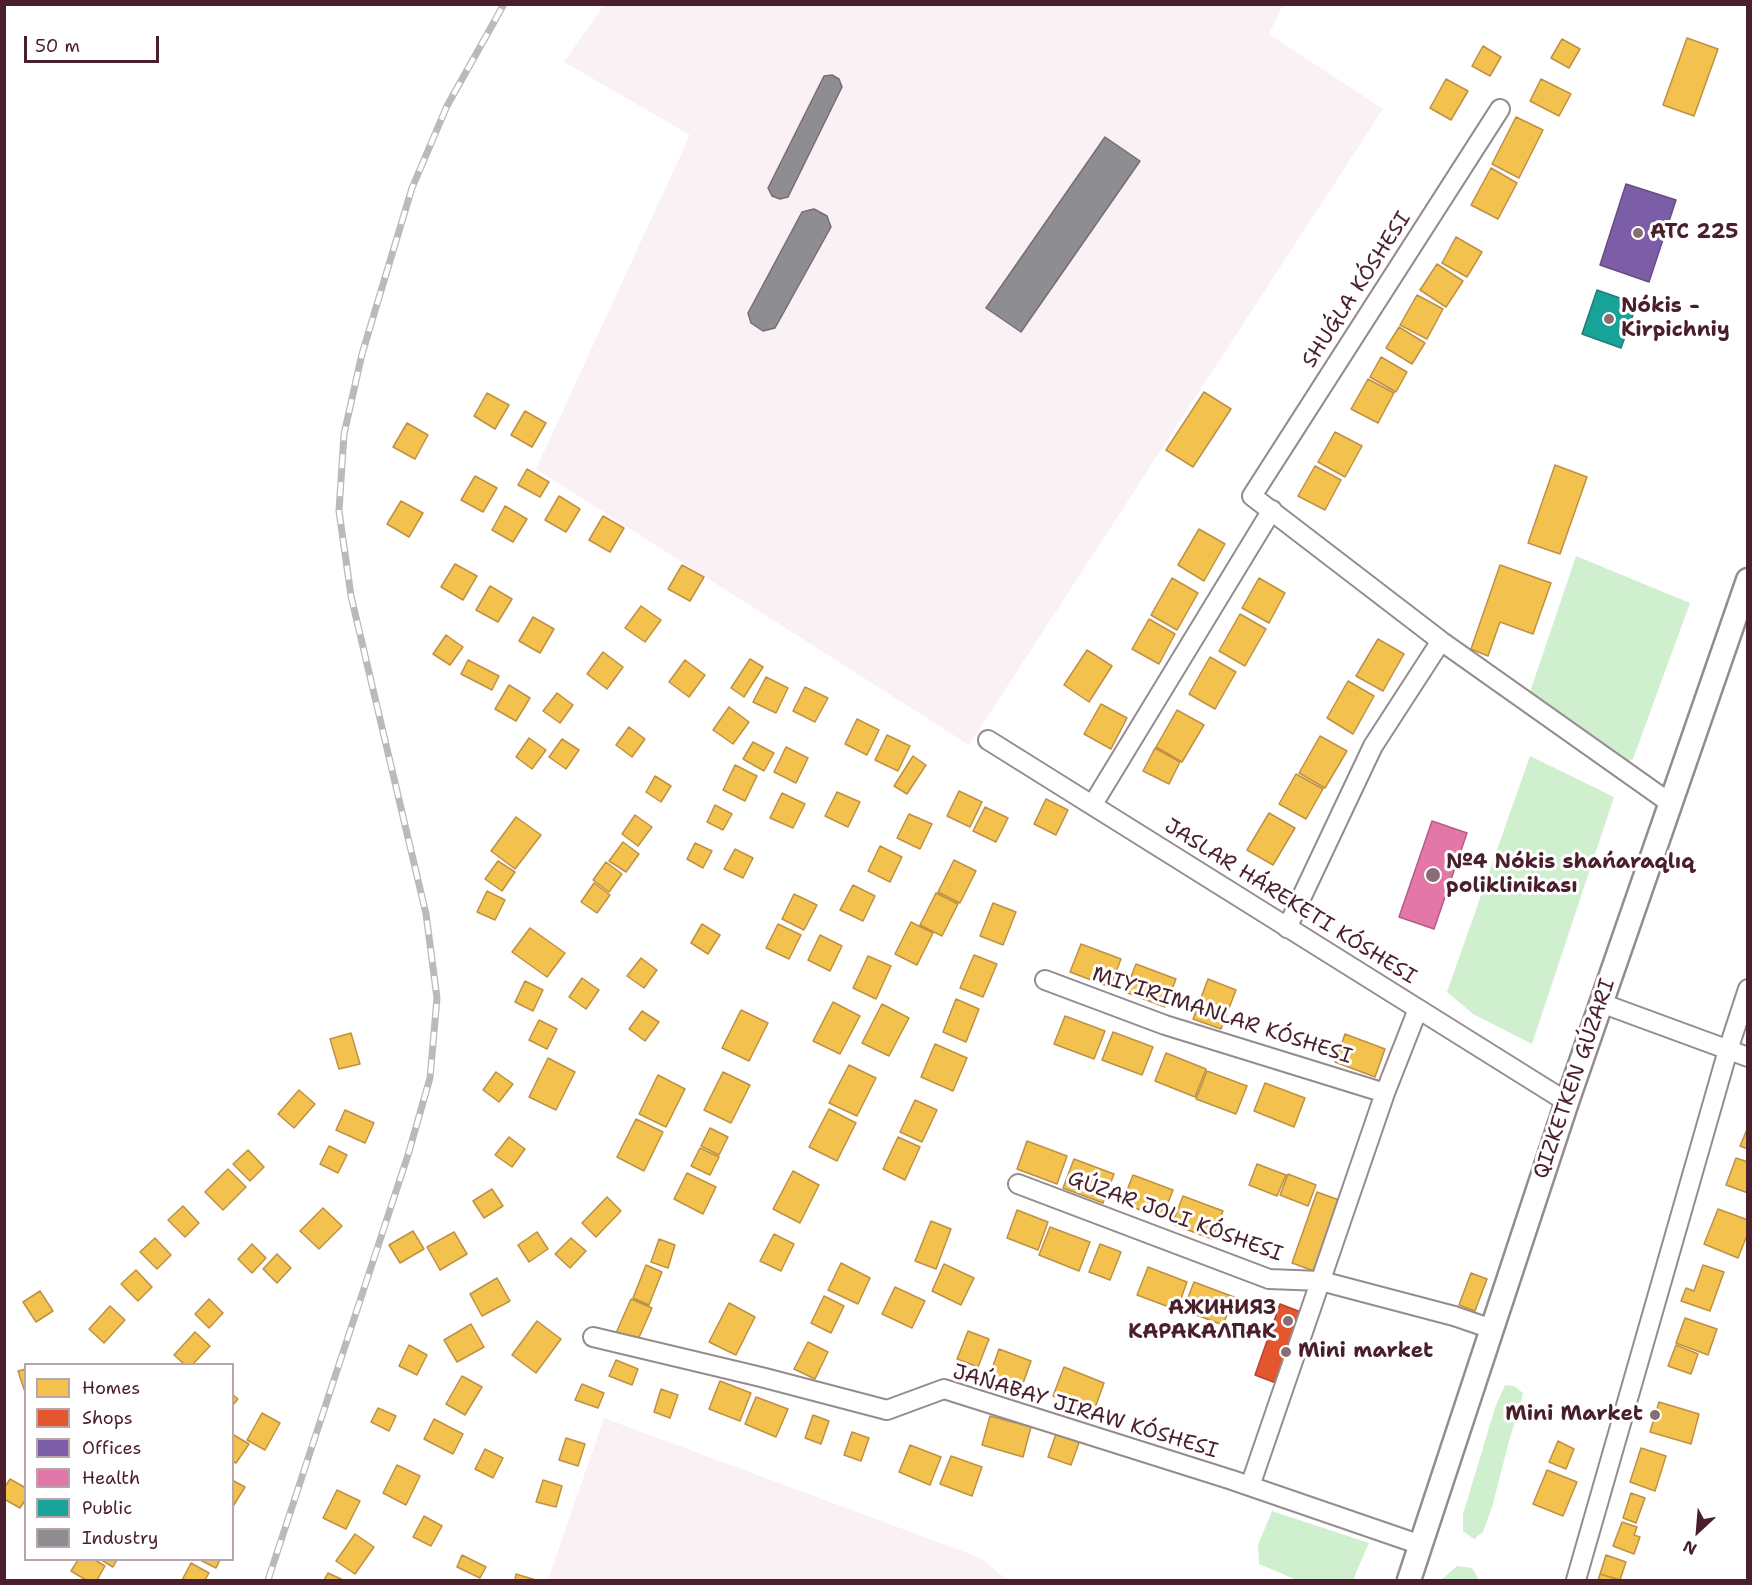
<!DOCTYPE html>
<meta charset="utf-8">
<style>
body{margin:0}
#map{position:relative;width:1752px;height:1585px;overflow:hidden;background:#fff;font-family:"Shantell Sans",sans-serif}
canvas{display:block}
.frame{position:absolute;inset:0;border:6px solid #4a1f2b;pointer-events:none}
.legend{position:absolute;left:24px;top:1363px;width:210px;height:198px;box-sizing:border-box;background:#fff;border:2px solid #b7a5aa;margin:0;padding:8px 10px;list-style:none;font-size:18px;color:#4a1f2b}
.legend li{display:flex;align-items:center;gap:12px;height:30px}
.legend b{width:30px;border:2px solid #b7a5aa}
.north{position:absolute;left:1668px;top:1501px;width:60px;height:60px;-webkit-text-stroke:4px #fff;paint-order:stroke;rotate:206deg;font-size:16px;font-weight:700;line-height:24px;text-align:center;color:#4a1f2b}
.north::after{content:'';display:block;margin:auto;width:21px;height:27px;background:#4a1f2b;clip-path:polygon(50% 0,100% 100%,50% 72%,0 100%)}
.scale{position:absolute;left:24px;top:36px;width:135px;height:27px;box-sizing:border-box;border:3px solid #4a1f2b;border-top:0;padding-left:8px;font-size:18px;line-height:21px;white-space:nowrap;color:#4a1f2b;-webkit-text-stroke:4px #fff;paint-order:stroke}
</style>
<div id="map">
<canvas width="1752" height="1585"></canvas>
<div class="frame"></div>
<ul class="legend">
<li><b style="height:16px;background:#f2c14e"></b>Homes</li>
<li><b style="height:16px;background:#e4572e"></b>Shops</li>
<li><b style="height:16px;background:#7b5ea7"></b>Offices</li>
<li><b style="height:16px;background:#e377a8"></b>Health</li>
<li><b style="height:16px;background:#17a398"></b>Public</li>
<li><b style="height:16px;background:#8d8d92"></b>Industry</li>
</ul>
<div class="north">N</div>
<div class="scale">50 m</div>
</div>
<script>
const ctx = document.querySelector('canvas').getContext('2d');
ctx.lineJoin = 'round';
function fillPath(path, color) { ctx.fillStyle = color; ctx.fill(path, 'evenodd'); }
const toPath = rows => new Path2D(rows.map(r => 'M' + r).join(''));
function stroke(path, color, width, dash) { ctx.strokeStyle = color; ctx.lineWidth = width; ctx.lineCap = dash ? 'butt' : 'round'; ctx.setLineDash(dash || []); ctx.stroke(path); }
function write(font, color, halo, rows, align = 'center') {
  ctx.font = font + ' "Shantell Sans",sans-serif'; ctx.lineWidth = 6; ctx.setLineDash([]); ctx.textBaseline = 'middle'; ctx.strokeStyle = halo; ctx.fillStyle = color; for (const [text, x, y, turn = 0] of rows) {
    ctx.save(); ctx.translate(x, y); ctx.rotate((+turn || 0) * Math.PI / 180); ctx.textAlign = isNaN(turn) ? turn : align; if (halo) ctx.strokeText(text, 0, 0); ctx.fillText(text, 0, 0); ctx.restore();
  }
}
fillPath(toPath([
 [604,5,1283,5,1269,34,1383,109,969,745,536,469,690,135,564,62],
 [604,1418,978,1557,1008,1580,548,1580]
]), '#faf1f4');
fillPath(toPath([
 [1576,556,1690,603,1633,759,1626,762,1530,692],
 [1530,756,1614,797,1532,1044,1473,1014,1447,992],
 [1505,1385,1514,1386,1523,1393,1519,1411,1511,1434,1492,1507,1483,1532,1474,1539,1463,1531,1463,1514,1495,1408],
 [1272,1511,1369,1543,1353,1580,1297,1580,1259,1564,1258,1545],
 [1457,1566,1472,1568,1478,1578,1475,1580,1441,1580]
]), '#d0efcf');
const homes = toPath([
 [1687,38,1718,49,1694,116,1663,105,1687,38],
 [1562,39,1580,49,1569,68,1551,58,1562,39],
 [1483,46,1501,57,1490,76,1472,66,1483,46],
 [1446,79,1468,91,1451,120,1430,108,1446,79],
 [1541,79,1571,94,1559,116,1530,101,1541,79],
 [1516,117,1543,130,1519,178,1492,164,1516,117],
 [1491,168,1517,183,1498,219,1471,205,1491,168],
 [1456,237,1482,252,1467,277,1442,263,1456,237],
 [1437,264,1463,281,1446,307,1420,290,1437,264],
 [1417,295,1443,309,1427,339,1400,325,1417,295],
 [1399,327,1425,343,1412,364,1386,348,1399,327],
 [1381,357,1407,372,1396,392,1370,377,1381,357],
 [1368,379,1394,393,1378,423,1351,409,1368,379],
 [1204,392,1231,409,1193,467,1166,450,1204,392],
 [487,393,509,405,495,429,474,416,487,393],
 [525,411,546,423,532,447,511,435,525,411],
 [407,423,428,435,415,459,393,447,407,423],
 [1335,432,1362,446,1345,477,1318,462,1335,432],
 [1555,465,1587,477,1560,554,1528,543,1555,465],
 [1315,466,1341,480,1325,510,1298,496,1315,466],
 [527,469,549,482,540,497,518,485,527,469],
 [475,476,497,488,483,512,461,500,475,476],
 [559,496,580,509,566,532,545,520,559,496],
 [401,501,423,513,409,537,387,524,401,501],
 [505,506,527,519,513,542,492,530,505,506],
 [603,516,624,528,610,552,589,540,603,516],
 [1199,529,1225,544,1204,581,1178,565,1199,529],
 [455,564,477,576,463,600,441,587,455,564],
 [682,565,704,577,690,601,668,589,682,565],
 [1500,565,1551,583,1533,634,1500,622,1488,656,1471,649,1500,565],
 [1172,578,1198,593,1177,630,1151,615,1172,578],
 [1259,578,1285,593,1269,623,1242,608,1259,578],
 [490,586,512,599,498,622,476,610,490,586],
 [641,606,661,620,645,642,625,628,641,606],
 [1240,614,1266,629,1245,666,1219,651,1240,614],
 [533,617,554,629,540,653,519,641,533,617],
 [1149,619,1175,634,1159,664,1132,649,1149,619],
 [446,635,463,647,450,665,433,654,446,635],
 [1378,639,1404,654,1383,691,1356,676,1378,639],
 [1087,650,1112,666,1089,702,1064,685,1087,650],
 [603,652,623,667,607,689,587,674,603,652],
 [1210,657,1236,672,1215,709,1189,694,1210,657],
 [750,659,763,667,744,697,731,688,750,659],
 [468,660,499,676,492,690,461,674,468,660],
 [685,660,705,675,689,697,669,682,685,660],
 [766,677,788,688,776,713,753,702,766,677],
 [1348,681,1374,696,1353,734,1327,718,1348,681],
 [509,685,530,698,516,721,495,709,509,685],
 [805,687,828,698,815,722,793,711,805,687],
 [557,693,573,705,560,723,543,711,557,693],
 [1101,704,1127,718,1111,749,1084,734,1101,704],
 [729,707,749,722,733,744,713,730,729,707],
 [1177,710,1204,725,1182,762,1156,747,1177,710],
 [857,719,879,730,867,755,845,744,857,719],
 [629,727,645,739,632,757,616,745,629,727],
 [887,735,910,746,898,771,875,760,887,735],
 [1320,736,1347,751,1325,788,1299,773,1320,736],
 [529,738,546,750,532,769,516,757,529,738],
 [562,739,579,750,566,769,549,757,562,739],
 [753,742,774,753,764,771,743,759,753,742],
 [786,747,808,758,796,783,774,772,786,747],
 [1155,748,1180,762,1169,784,1143,771,1155,748],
 [913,756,926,765,907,794,894,786,913,756],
 [735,765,757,776,745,801,723,790,735,765],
 [1296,774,1323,789,1306,819,1279,804,1296,774],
 [655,776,671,786,661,802,646,792,655,776],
 [959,791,982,802,970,827,947,816,959,791],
 [837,792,860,802,848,827,825,816,837,792],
 [782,793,805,804,793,828,770,818,782,793],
 [1046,799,1068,810,1056,835,1034,824,1046,799],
 [715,805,732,814,723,830,707,822,715,805],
 [985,807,1008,818,996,842,973,831,985,807],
 [1269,813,1295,828,1273,865,1247,850,1269,813],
 [909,814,932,824,920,849,897,838,909,814],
 [635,815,652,827,638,846,622,834,635,815],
 [516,817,541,835,515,869,491,851,516,817],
 [623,842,639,854,626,872,609,861,623,842],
 [695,843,712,851,703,868,687,859,695,843],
 [880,846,902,857,890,882,868,871,880,846],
 [735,849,753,858,743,878,724,869,735,849],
 [954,860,976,871,960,903,938,892,954,860],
 [498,861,515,872,502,891,485,879,498,861],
 [606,862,622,874,609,892,593,880,606,862],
 [594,883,610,895,597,913,581,902,594,883],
 [853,885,875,896,863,921,840,910,853,885],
 [487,891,505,900,495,920,477,912,487,891],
 [936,893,958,904,942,936,920,925,936,893],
 [794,894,817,905,804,930,782,919,794,894],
 [993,903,1016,912,1003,945,980,936,993,903],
 [911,922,933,933,917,965,895,954,911,922],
 [702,924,720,935,708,954,691,943,702,924],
 [778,924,801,935,789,959,766,948,778,924],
 [530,928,565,953,547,977,512,952,530,928],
 [820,935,842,946,830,971,808,960,820,935],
 [1081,944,1121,959,1110,987,1070,972,1081,944],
 [974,955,997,964,983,997,960,988,974,955],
 [868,956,891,966,876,999,853,988,868,956],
 [641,958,657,970,644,988,627,976,641,958],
 [1136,964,1176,979,1165,1007,1125,992,1136,964],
 [582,978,599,990,586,1009,569,997,582,978],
 [1208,979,1236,990,1221,1029,1193,1019,1208,979],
 [525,981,543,990,533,1011,515,1002,525,981],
 [956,999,979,1009,966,1042,943,1032,956,999],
 [833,1002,860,1016,840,1054,813,1041,833,1002],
 [882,1004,909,1018,889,1056,862,1043,882,1004],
 [741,1010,768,1023,749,1061,722,1048,741,1010],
 [642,1011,659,1022,645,1041,629,1029,642,1011],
 [1065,1016,1105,1031,1094,1059,1054,1044,1065,1016],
 [539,1020,557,1029,547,1049,529,1040,539,1020],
 [1113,1032,1153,1047,1142,1075,1102,1060,1113,1032],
 [351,1033,360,1064,339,1069,330,1039,351,1033],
 [1345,1034,1385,1049,1375,1077,1335,1062,1345,1034],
 [935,1044,967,1058,953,1091,921,1077,935,1044],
 [1166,1053,1206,1069,1195,1097,1155,1081,1166,1053],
 [548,1058,575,1072,556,1110,529,1097,548,1058],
 [849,1065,876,1078,857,1116,829,1103,849,1065],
 [1207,1071,1247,1086,1236,1114,1196,1099,1207,1071],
 [496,1072,513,1084,499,1102,483,1090,496,1072],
 [723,1072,750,1085,731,1123,704,1110,723,1072],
 [658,1075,685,1089,666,1127,639,1114,658,1075],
 [1265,1083,1305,1098,1294,1127,1254,1111,1265,1083],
 [299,1090,315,1104,294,1128,278,1114,299,1090],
 [915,1100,937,1110,922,1142,900,1132,915,1100],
 [829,1109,856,1123,837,1161,809,1147,829,1109],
 [345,1110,374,1123,365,1143,336,1130,345,1110],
 [636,1119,663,1132,644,1171,617,1157,636,1119],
 [1748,1127,1748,1149,1740,1146,1748,1127],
 [710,1128,728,1137,719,1155,701,1146,710,1128],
 [509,1137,525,1149,512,1167,495,1155,509,1137],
 [898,1137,920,1147,905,1180,883,1169,898,1137],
 [1027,1141,1067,1156,1057,1184,1017,1169,1027,1141],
 [329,1146,347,1155,338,1173,320,1164,329,1146],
 [700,1148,719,1157,710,1175,691,1166,700,1148],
 [248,1150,264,1167,250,1181,233,1164,248,1150],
 [1736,1158,1748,1162,1748,1193,1726,1185,1736,1158],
 [1074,1159,1114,1174,1103,1203,1063,1188,1074,1159],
 [1257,1164,1286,1175,1277,1196,1249,1185,1257,1164],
 [228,1169,246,1187,223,1210,205,1192,228,1169],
 [793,1171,819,1185,800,1223,773,1209,793,1171],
 [687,1173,716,1187,703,1214,674,1199,687,1173],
 [1288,1174,1316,1185,1308,1206,1280,1195,1288,1174],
 [1133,1175,1173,1190,1162,1218,1122,1203,1133,1175],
 [492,1189,503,1206,484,1218,473,1201,492,1189],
 [1317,1192,1339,1200,1314,1271,1292,1263,1317,1192],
 [1183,1196,1223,1211,1212,1239,1172,1224,1183,1196],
 [607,1197,621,1211,596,1237,582,1223,607,1197],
 [183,1206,199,1223,185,1237,168,1220,183,1206],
 [323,1208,342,1226,319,1249,300,1231,323,1208],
 [1718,1209,1748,1220,1748,1233,1738,1258,1704,1244,1718,1209],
 [1017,1210,1048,1222,1038,1250,1007,1238,1017,1210],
 [931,1221,951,1229,936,1269,915,1261,931,1221],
 [1050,1227,1090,1242,1079,1271,1039,1255,1050,1227],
 [413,1231,424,1249,400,1263,389,1245,413,1231],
 [454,1232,467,1254,440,1270,427,1247,454,1232],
 [537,1232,548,1249,529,1262,518,1245,537,1232],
 [774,1234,794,1244,781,1271,760,1261,774,1234],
 [155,1238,171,1255,157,1269,140,1252,155,1238],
 [571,1238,586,1251,570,1268,555,1254,571,1238],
 [659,1239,675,1245,668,1268,651,1262,659,1239],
 [252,1244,266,1258,252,1273,238,1259,252,1244],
 [1100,1244,1121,1252,1110,1280,1089,1272,1100,1244],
 [277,1254,291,1268,277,1283,263,1269,277,1254],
 [841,1263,870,1278,858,1304,828,1290,841,1263],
 [944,1264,974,1278,961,1305,932,1291,944,1264],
 [646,1265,662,1272,649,1305,633,1298,646,1265],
 [1703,1265,1724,1272,1710,1311,1681,1301,1686,1288,1694,1291,1703,1265],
 [1148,1267,1187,1282,1177,1310,1137,1295,1148,1267],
 [136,1270,152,1287,138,1301,121,1284,136,1270],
 [1471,1273,1487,1279,1475,1311,1459,1305,1471,1273],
 [497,1278,510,1301,482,1316,470,1294,497,1278],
 [1194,1282,1234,1297,1223,1325,1183,1310,1194,1282],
 [895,1287,925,1301,912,1328,882,1314,895,1287],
 [40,1291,53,1311,36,1322,23,1302,40,1291],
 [824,1296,844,1306,831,1333,811,1323,824,1296],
 [209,1299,223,1313,209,1328,195,1314,209,1299],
 [631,1299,652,1308,637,1342,616,1333,631,1299],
 [729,1303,755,1317,736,1355,709,1342,729,1303],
 [110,1306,125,1320,104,1343,89,1329,110,1306],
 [1685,1318,1717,1329,1708,1355,1676,1343,1685,1318],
 [537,1321,561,1339,536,1373,512,1355,537,1321],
 [471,1324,484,1347,457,1362,444,1340,471,1324],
 [968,1331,989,1339,978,1367,957,1359,968,1331],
 [195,1332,210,1346,193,1364,184,1364,174,1355,195,1332],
 [808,1342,828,1352,815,1379,794,1369,808,1342],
 [409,1345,427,1355,417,1375,399,1366,409,1345],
 [1676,1345,1698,1354,1691,1374,1668,1366,1676,1345],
 [999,1349,1031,1361,1021,1389,989,1377,999,1349],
 [616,1360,638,1369,632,1385,609,1376,616,1360],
 [1064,1367,1104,1383,1094,1411,1053,1396,1064,1367],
 [26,1369,26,1395,18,1371,26,1369],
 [462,1376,482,1387,465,1415,446,1404,462,1376],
 [720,1381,751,1393,740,1421,709,1409,720,1381],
 [582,1384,604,1393,598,1408,575,1400,582,1384],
 [661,1389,678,1395,670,1418,654,1412,661,1389],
 [232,1394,238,1399,232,1406,232,1394],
 [756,1397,788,1409,776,1437,745,1424,756,1397],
 [1659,1402,1699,1414,1691,1444,1650,1432,1659,1402],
 [378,1408,396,1416,389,1431,371,1422,378,1408],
 [262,1413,280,1423,265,1450,247,1440,262,1413],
 [813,1415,829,1421,821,1444,805,1438,813,1415],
 [990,1416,1031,1427,1023,1457,982,1445,990,1416],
 [434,1419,463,1434,453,1454,424,1439,434,1419],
 [1057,1431,1080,1440,1071,1465,1048,1457,1057,1431],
 [852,1432,869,1438,861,1461,844,1455,852,1432],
 [232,1434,249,1444,236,1463,232,1461,232,1434],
 [566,1438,585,1444,578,1466,559,1460,566,1438],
 [1558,1441,1574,1449,1566,1469,1549,1462,1558,1441],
 [910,1445,941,1457,930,1485,899,1472,910,1445],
 [1641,1448,1666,1456,1655,1491,1630,1482,1641,1448],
 [485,1449,503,1458,493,1478,475,1469,485,1449],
 [951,1456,982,1467,972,1496,940,1484,951,1456],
 [397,1465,420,1476,406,1505,383,1493,397,1465],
 [1547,1470,1577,1482,1563,1516,1533,1504,1547,1470],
 [10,1479,26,1488,26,1499,20,1508,4,1499,4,1488,10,1479],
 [232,1480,245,1487,232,1508,232,1480],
 [543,1480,562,1486,556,1507,536,1502,543,1480],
 [337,1490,360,1501,346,1529,323,1518,337,1490],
 [1631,1493,1645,1498,1636,1523,1623,1518,1631,1493],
 [424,1516,442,1526,431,1546,413,1537,424,1516],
 [1622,1522,1637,1527,1634,1535,1640,1537,1634,1554,1613,1546,1622,1522],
 [355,1534,374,1547,355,1574,336,1561,355,1534],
 [462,1555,486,1567,480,1578,457,1567,462,1555],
 [1606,1555,1626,1562,1620,1580,1600,1574,1606,1555],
 [78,1560,95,1560,105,1566,97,1580,86,1580,71,1571,78,1560],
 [101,1560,117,1560,113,1567,101,1560],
 [200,1560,220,1560,216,1568,200,1560],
 [191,1563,209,1573,205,1580,182,1580,191,1563],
 [328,1573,343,1580,324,1580,328,1573],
 [516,1574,536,1580,515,1580,516,1574],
 [1600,1574,1620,1580,1623,1580,1598,1580,1600,1574]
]);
fillPath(homes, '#f2c14e');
stroke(homes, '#c09044', 1.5);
const shops = toPath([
 [1280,1304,1301,1312,1276,1383,1255,1375,1280,1304]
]);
fillPath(shops, '#e4572e');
stroke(shops, '#b6462d', 1.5);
const offices = toPath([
 [1626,184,1676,200,1649,282,1600,265,1626,184]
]);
fillPath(offices, '#7b5ea7');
stroke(offices, '#6c4b82', 1.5);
const health = toPath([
 [1432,821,1467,833,1434,929,1399,917,1432,821]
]);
fillPath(health, '#e377a8');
stroke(health, '#b55d82', 1.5);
const public = toPath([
 [1597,290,1637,304,1621,348,1582,334,1597,290]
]);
fillPath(public, '#17a398');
stroke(public, '#267b77', 1.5);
const industry = toPath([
 [832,75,839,79,842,87,788,197,780,199,772,196,768,188,824,76,832,75],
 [1105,137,1140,161,1021,332,986,308,1105,137],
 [814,209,827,216,831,227,775,328,763,331,751,323,748,313,802,212,814,209]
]);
fillPath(industry, '#8d8d92');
stroke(industry, '#796c73', 1.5);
const minor = toPath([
 [1500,109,1252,496,1441,641,1670,803],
 [988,740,1567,1102],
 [1093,804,1272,510],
 [1287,928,1373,746,1441,641],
 [1045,980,1165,1025,1385,1093],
 [1601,1003,1748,1057],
 [1018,1184,1269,1279,1321,1281,1454,1316,1492,1329],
 [593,1337,761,1377,887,1410,944,1389,1232,1480,1421,1545],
 [1250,1486,1385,1093,1418,1009],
 [1576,1580,1728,1050,1748,989]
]);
const tertiary = toPath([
 [1409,1580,1567,1102,1748,580]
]);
stroke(minor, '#948c8e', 22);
stroke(tertiary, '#948c8e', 27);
stroke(minor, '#fff', 18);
stroke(tertiary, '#fff', 22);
const rail = toPath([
 [268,1580,408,1155,430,1078,437,998,426,914,351,596,339,511,344,434,362,354,412,188,447,106,504,4]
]);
stroke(rail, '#bdb8b9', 7);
stroke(rail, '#fff', 4.5, [14]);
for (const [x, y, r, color] of [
 [1638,233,6,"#896d75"],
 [1609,319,6,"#896d75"],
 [1433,875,8,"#896d75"],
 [1288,1321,6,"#896d75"],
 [1286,1352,6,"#896d75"],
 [1655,1415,6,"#896d75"]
]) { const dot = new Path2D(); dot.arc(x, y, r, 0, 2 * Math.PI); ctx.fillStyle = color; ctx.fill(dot); stroke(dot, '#fff', 2); }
write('bold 21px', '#4a1f2b', '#fff', [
 ["АТС 225",1650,233],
 ["Nókis -",1621,307],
 ["Kirpichniy",1621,331],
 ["№4 Nókis shańaraqlıq",1446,863],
 ["poliklinikası",1446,887],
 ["АЖИНИЯЗ",1276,1309,"right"],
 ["КАРАКАЛПАК",1276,1333,"right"],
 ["Mini market",1298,1352],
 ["Mini Market",1643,1415,"right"]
], 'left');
write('21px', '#4a1f2b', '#fff', [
 ["SHUǴLA KÓSHESI",1357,290,-57],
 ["JASLAR HÁREKETI KÓSHESI",1290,902,32],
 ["MIYIRIMANLAR KÓSHESI",1222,1016,18],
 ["QIZKETKEN GÚZARI",1575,1079,-71],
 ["GÚZAR JOLI KÓSHESI",1175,1217,20],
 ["JAŃABAY JIRAW KÓSHESI",1085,1412,17]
]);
</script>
